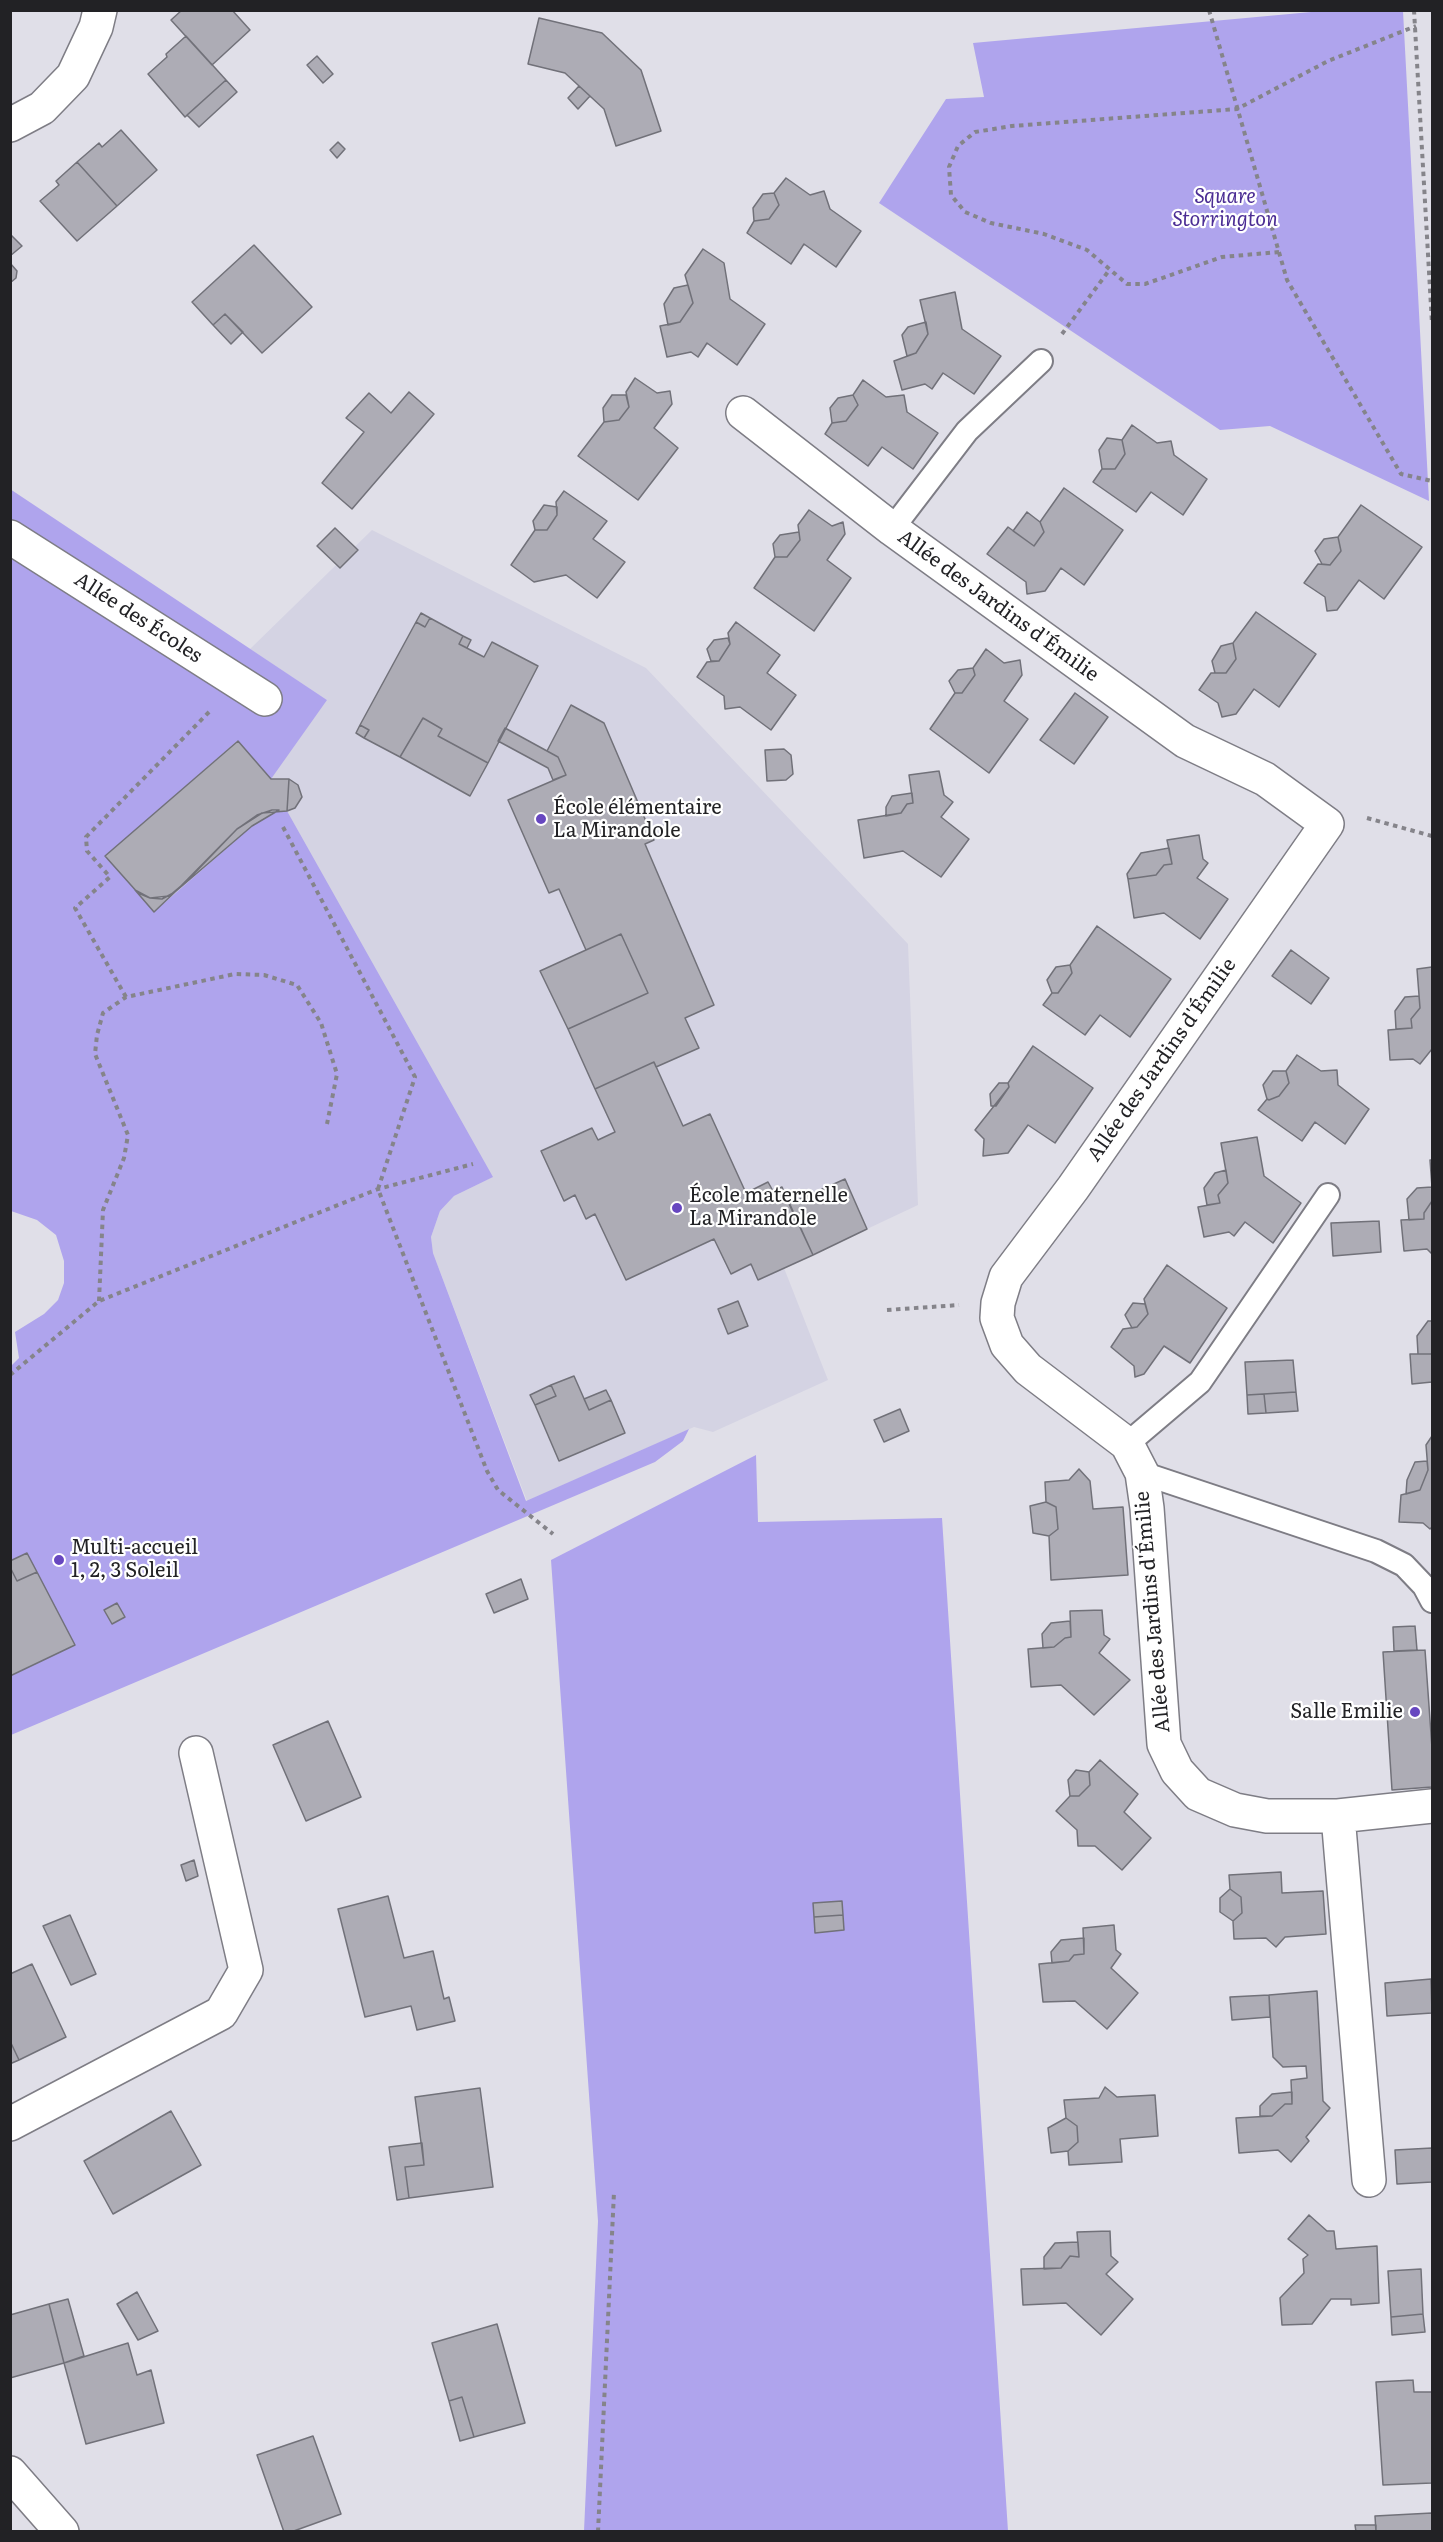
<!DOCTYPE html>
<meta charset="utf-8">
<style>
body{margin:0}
#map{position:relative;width:1443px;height:2542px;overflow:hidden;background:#e0dfe8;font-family:Literata,serif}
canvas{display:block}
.frame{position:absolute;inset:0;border:12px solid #222225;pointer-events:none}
</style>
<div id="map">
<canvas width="1443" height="2542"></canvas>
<div class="frame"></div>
</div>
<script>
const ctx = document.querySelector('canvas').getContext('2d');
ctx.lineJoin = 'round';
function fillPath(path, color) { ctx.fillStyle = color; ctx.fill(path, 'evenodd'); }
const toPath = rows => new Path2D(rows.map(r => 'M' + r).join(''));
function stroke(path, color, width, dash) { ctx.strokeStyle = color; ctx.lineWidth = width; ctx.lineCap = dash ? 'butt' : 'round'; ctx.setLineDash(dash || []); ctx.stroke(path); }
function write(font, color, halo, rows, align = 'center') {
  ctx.font = font + ' Literata,serif'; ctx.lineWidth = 4.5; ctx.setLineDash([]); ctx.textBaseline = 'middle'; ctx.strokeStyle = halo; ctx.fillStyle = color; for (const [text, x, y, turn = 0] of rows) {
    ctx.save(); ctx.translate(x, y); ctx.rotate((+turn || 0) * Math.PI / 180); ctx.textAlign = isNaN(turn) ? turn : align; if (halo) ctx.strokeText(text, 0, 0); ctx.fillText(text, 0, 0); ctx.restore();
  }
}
fillPath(toPath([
 [372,530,646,668,908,944,918,1205,784,1268,828,1380,713,1432,694,1427,527,1501,433,1253,431,1237,440,1211,454,1196,492,1177,252,826,154,912,105,856,238,741,327,700,250,649]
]), '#d4d3e3');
fillPath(toPath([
 [1333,10,1403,11,1429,501,1270,426,1220,430,879,203,946,99,984,97,973,43],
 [10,489,327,700,271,779,237,741,106,856,154,912,252,826,279,810,287,811,493,1177,454,1196,440,1211,431,1237,433,1253,526,1501,689,1429,683,1441,655,1462,11,1735,11,1366,19,1358,15,1332,44,1314,58,1300,64,1283,64,1261,56,1235,37,1220,11,1211],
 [756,1455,758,1522,942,1518,1008,2531,584,2531,598,2221,551,1560]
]), '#afa4ed');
const building = toPath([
 [182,10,232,10,250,30,212,65,171,20,182,10],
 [539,18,602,33,641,70,661,131,616,146,604,109,565,73,528,64,539,18],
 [186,36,226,80,185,117,148,74,167,57,166,54,186,36],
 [317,56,333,74,323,83,307,65,317,56],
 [226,80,237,92,199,127,187,115,226,80],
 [579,86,590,96,578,109,568,98,579,86],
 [121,130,157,170,117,206,77,162,99,143,102,147,121,130],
 [338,142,345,149,337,158,330,150,338,142],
 [77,162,117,206,77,241,40,201,59,185,56,181,77,162],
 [786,178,810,195,824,191,830,209,861,231,836,267,804,244,791,264,747,233,754,221,769,219,779,205,774,193,786,178],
 [774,193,779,205,769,219,754,221,753,208,763,194,774,193],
 [10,234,22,246,10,256,10,234],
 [254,245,312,307,262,353,225,314,213,325,192,302,254,245],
 [703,249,724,263,730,299,765,324,737,365,707,343,698,357,691,352,667,357,660,326,680,322,693,303,685,275,703,249],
 [10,263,17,271,16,278,10,283,10,263],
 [688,285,693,303,680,322,668,325,664,304,674,288,688,285],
 [955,292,962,329,1001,356,974,394,943,373,932,389,925,384,902,390,894,361,916,353,928,334,920,300,955,292],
 [225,314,243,332,231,344,213,325,225,314],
 [926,322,928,334,916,353,907,356,902,335,908,327,926,322],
 [635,378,657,393,670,391,672,404,654,428,678,448,638,500,578,456,604,422,619,420,629,407,626,392,635,378],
 [863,380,886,397,904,395,907,412,938,433,913,469,882,447,868,466,825,434,832,423,846,421,858,405,853,395,863,380],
 [409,392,434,414,352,509,322,483,364,432,346,418,369,393,391,413,409,392],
 [612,395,626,395,629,407,619,420,604,422,603,408,612,395],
 [853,395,858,405,846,421,832,423,830,408,838,398,853,395],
 [1132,425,1157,443,1171,441,1174,455,1207,479,1183,515,1151,492,1136,512,1093,482,1102,469,1115,469,1125,454,1122,440,1132,425],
 [1107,438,1122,440,1125,454,1115,469,1102,469,1099,450,1107,438],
 [1064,488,1123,530,1084,585,1061,568,1045,591,1027,594,1026,582,987,554,1008,527,1034,546,1044,532,1040,522,1064,488],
 [564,491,607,521,593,539,625,562,597,598,566,575,534,582,511,565,535,530,547,530,557,515,556,502,564,491],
 [544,505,557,507,557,515,547,530,535,530,533,521,544,505],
 [1361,505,1422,547,1384,599,1359,580,1337,610,1327,611,1325,597,1304,583,1318,564,1330,565,1341,551,1338,537,1361,505],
 [809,510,832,526,843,522,845,534,827,560,851,578,814,631,754,588,775,557,787,557,800,540,798,525,809,510],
 [1027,512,1040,522,1044,532,1034,546,1013,531,1027,512],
 [335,528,358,550,340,568,317,546,335,528],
 [799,532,800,540,787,557,775,557,773,544,780,535,799,532],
 [1338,537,1341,551,1330,565,1322,564,1315,551,1324,539,1338,537],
 [1256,612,1316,654,1279,707,1254,689,1236,714,1222,717,1218,703,1199,690,1211,673,1226,673,1236,659,1233,643,1256,612],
 [421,613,430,618,425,627,416,622,421,613],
 [430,618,463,636,459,644,484,657,492,642,538,666,488,763,438,736,442,729,423,718,400,757,364,738,369,730,360,725,416,622,425,627,430,618],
 [736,622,780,655,767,673,796,695,771,730,740,707,725,709,724,696,697,677,707,662,719,661,730,644,728,633,736,622],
 [463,636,471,640,467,648,459,644,463,636],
 [728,638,730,644,719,661,711,661,707,649,714,640,728,638],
 [1233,643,1236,659,1226,673,1215,673,1212,661,1221,646,1233,643],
 [986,649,1004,663,1020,660,1022,675,1004,701,1028,719,989,773,930,729,955,693,962,693,975,675,973,668,986,649],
 [973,668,975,675,962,693,955,693,949,681,958,670,973,668],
 [1075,693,1108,717,1074,764,1040,740,1075,693],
 [571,705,604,723,654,840,645,844,714,1005,685,1018,699,1048,656,1067,654,1062,595,1089,568,1029,648,993,621,934,586,950,559,889,549,893,508,800,566,775,558,757,547,751,571,705],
 [423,718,442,729,438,736,488,763,470,796,400,757,423,718],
 [360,725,369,730,364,738,356,733,360,725],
 [505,728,558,757,566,775,553,780,548,768,498,741,505,728],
 [238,741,271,779,289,779,287,811,262,813,237,829,188,880,169,896,150,898,138,893,105,856,238,741],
 [784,749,791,755,793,774,786,780,767,781,765,750,784,749],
 [939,771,944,795,953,802,941,817,969,839,941,877,903,851,864,858,858,820,901,813,907,804,913,803,909,775,939,771],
 [289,779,298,785,302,797,295,808,287,811,289,779],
 [912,793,913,803,907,804,901,813,886,816,886,807,892,796,912,793],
 [272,810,279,810,252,826,175,892,237,829,257,815,272,810],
 [1199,835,1203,859,1208,863,1197,878,1228,899,1200,939,1164,913,1134,918,1128,879,1156,875,1164,865,1172,864,1167,840,1199,835],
 [1169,848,1172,864,1164,865,1156,875,1128,879,1127,874,1141,853,1169,848],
 [135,890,150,898,162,899,175,892,154,912,135,890],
 [1097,926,1171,979,1130,1037,1100,1015,1085,1035,1043,1005,1052,993,1058,993,1072,973,1070,965,1097,926],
 [621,934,648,993,568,1029,540,971,621,934],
 [1291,950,1329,978,1311,1004,1272,976,1291,950],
 [1070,965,1072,973,1058,993,1052,993,1047,980,1056,967,1070,965],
 [1432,967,1432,1049,1420,1064,1413,1059,1390,1060,1388,1030,1412,1028,1411,1019,1420,1008,1417,969,1432,967],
 [1419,996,1420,1008,1411,1019,1412,1028,1396,1029,1395,1011,1405,997,1419,996],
 [1033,1046,1093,1088,1055,1143,1028,1125,1008,1153,983,1156,984,1139,975,1130,1009,1087,1008,1083,1033,1046],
 [1297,1055,1321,1071,1337,1070,1338,1085,1369,1109,1345,1144,1315,1122,1302,1141,1258,1110,1267,1099,1269,1100,1279,1096,1289,1083,1286,1071,1297,1055],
 [654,1062,683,1126,710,1114,746,1193,768,1182,773,1191,782,1187,813,1255,758,1280,751,1264,731,1274,714,1239,626,1280,595,1214,586,1219,575,1195,564,1201,541,1151,592,1128,598,1140,615,1132,595,1089,654,1062],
 [1273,1071,1286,1071,1289,1083,1279,1096,1269,1100,1267,1099,1263,1085,1273,1071],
 [999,1083,1008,1083,1009,1087,996,1106,991,1106,990,1094,999,1083],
 [1257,1137,1264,1176,1301,1203,1273,1243,1245,1222,1234,1236,1229,1232,1204,1237,1198,1207,1220,1203,1218,1195,1228,1183,1221,1143,1257,1137],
 [1430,1160,1432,1160,1432,1197,1432,1187,1430,1160],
 [1226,1170,1228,1183,1218,1195,1220,1203,1207,1205,1204,1188,1215,1173,1226,1170],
 [845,1179,867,1229,813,1255,789,1204,845,1179],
 [1432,1187,1432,1201,1424,1213,1424,1219,1409,1220,1407,1199,1417,1188,1432,1187],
 [1432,1201,1432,1254,1427,1249,1404,1251,1401,1220,1424,1219,1424,1213,1432,1201],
 [1379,1221,1381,1252,1333,1256,1331,1223,1379,1221],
 [1167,1265,1227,1308,1190,1363,1164,1346,1144,1374,1135,1377,1134,1366,1111,1347,1123,1329,1137,1327,1148,1314,1144,1299,1167,1265],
 [738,1301,748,1326,728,1334,718,1309,738,1301],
 [1133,1303,1145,1304,1148,1314,1137,1327,1132,1328,1125,1315,1133,1303],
 [1428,1321,1432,1321,1432,1354,1418,1354,1417,1336,1428,1321],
 [1432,1345,1432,1382,1412,1384,1410,1354,1432,1354,1432,1345],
 [1293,1360,1296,1392,1247,1395,1245,1362,1293,1360],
 [574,1376,589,1410,611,1400,625,1433,559,1461,535,1405,556,1396,551,1385,574,1376],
 [551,1385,556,1396,535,1405,530,1395,551,1385],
 [606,1390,611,1400,589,1410,584,1399,606,1390],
 [1296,1392,1298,1411,1266,1413,1264,1394,1296,1392],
 [1264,1394,1266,1413,1248,1414,1247,1395,1264,1394],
 [900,1409,909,1431,884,1442,874,1420,900,1409],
 [1432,1436,1432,1527,1430,1529,1423,1523,1399,1522,1401,1495,1420,1490,1428,1470,1426,1445,1432,1436],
 [1427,1461,1428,1470,1420,1490,1406,1494,1407,1480,1415,1462,1427,1461],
 [1079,1469,1090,1481,1093,1509,1123,1507,1128,1575,1051,1580,1049,1536,1058,1529,1056,1507,1046,1502,1045,1482,1069,1480,1079,1469],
 [1046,1502,1056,1507,1058,1529,1049,1536,1033,1533,1030,1506,1046,1502],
 [27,1553,37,1572,17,1581,10,1567,10,1561,27,1553],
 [10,1567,17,1581,37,1572,75,1645,10,1676,10,1567],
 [521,1579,528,1599,494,1613,486,1594,521,1579],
 [117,1603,125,1617,112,1624,104,1610,117,1603],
 [1102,1610,1104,1635,1110,1639,1099,1653,1130,1680,1094,1715,1061,1685,1031,1687,1028,1649,1054,1647,1065,1638,1071,1637,1070,1611,1102,1610],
 [1070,1621,1071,1637,1065,1638,1054,1647,1043,1648,1042,1634,1051,1623,1070,1621],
 [1415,1626,1417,1650,1394,1651,1393,1627,1415,1626],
 [1425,1650,1432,1748,1432,1787,1392,1790,1383,1652,1425,1650],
 [328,1721,361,1797,306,1821,273,1745,328,1721],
 [1100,1760,1138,1794,1124,1812,1151,1838,1122,1870,1095,1846,1078,1846,1077,1830,1056,1811,1070,1796,1079,1796,1090,1785,1089,1772,1100,1760],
 [1076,1770,1089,1772,1090,1785,1079,1796,1070,1796,1068,1780,1076,1770],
 [194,1860,198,1876,186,1881,181,1865,194,1860],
 [1281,1872,1282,1893,1323,1891,1326,1934,1285,1937,1276,1947,1266,1938,1234,1939,1233,1921,1242,1913,1241,1897,1230,1889,1229,1875,1281,1872],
 [1230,1889,1241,1897,1242,1913,1233,1921,1220,1912,1220,1898,1230,1889],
 [388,1896,404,1958,433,1951,444,1999,449,1997,455,2021,417,2030,411,2006,365,2017,338,1909,388,1896],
 [842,1901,843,1915,814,1917,813,1903,842,1901],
 [70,1915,96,1974,71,1985,43,1926,70,1915],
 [843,1915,844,1930,815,1933,814,1917,843,1915],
 [1114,1925,1116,1950,1121,1954,1111,1968,1138,1993,1107,2029,1075,2001,1043,2002,1039,1964,1069,1961,1074,1955,1084,1954,1083,1928,1114,1925],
 [1084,1938,1084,1954,1074,1955,1069,1961,1052,1963,1051,1952,1061,1940,1084,1938],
 [32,1964,66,2037,19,2060,10,2041,10,1974,32,1964],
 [1431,1979,1432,2013,1387,2016,1385,1983,1431,1979],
 [1317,1991,1323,2101,1330,2108,1306,2137,1309,2141,1291,2162,1278,2150,1239,2153,1236,2118,1272,2116,1285,2104,1292,2104,1291,2080,1307,2078,1306,2066,1283,2067,1273,2057,1269,1995,1317,1991],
 [1269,1995,1270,2017,1232,2020,1230,1997,1269,1995],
 [10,2041,19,2060,12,2063,10,2061,10,2041],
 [1105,2087,1117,2097,1155,2095,1158,2136,1120,2139,1122,2162,1069,2165,1068,2151,1078,2142,1077,2126,1066,2118,1064,2100,1099,2098,1105,2087],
 [480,2088,493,2187,409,2198,405,2167,424,2165,415,2097,480,2088],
 [1292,2092,1292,2104,1285,2104,1272,2116,1260,2116,1260,2106,1272,2094,1292,2092],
 [171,2111,201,2165,113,2214,84,2161,171,2111],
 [1066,2118,1077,2126,1078,2142,1068,2151,1051,2153,1048,2128,1066,2118],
 [422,2143,424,2165,405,2167,409,2198,397,2200,389,2147,422,2143],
 [1432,2148,1432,2182,1397,2184,1395,2150,1432,2148],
 [1309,2215,1327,2231,1334,2231,1336,2249,1377,2246,1379,2303,1351,2305,1351,2299,1331,2299,1312,2324,1282,2325,1280,2298,1304,2273,1303,2259,1308,2255,1288,2239,1309,2215],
 [1110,2231,1111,2256,1118,2262,1106,2274,1133,2299,1101,2335,1066,2303,1023,2305,1021,2269,1061,2268,1070,2256,1079,2257,1077,2232,1110,2231],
 [1078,2242,1079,2257,1070,2256,1061,2268,1044,2269,1044,2257,1055,2243,1078,2242],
 [1421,2269,1423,2314,1391,2317,1388,2271,1421,2269],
 [137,2292,158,2331,138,2340,117,2304,137,2292],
 [68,2299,84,2356,64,2363,49,2304,68,2299],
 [49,2304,64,2363,10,2378,10,2315,49,2304],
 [1423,2314,1425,2332,1392,2335,1391,2317,1423,2314],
 [497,2324,525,2423,474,2437,462,2397,449,2401,432,2343,497,2324],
 [128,2343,137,2375,151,2370,164,2423,86,2444,64,2363,128,2343],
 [1413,2380,1414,2392,1432,2392,1432,2483,1383,2485,1376,2382,1413,2380],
 [462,2397,474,2437,460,2441,449,2401,462,2397],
 [313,2436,341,2514,291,2532,284,2532,257,2455,313,2436],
 [1432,2513,1432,2532,1376,2532,1375,2516,1432,2513],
 [1355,2525,1376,2525,1376,2532,1356,2532,1355,2525]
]);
fillPath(building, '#adacb5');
stroke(building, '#717179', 1.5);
const lane = toPath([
 [892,529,967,431,1041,361],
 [1127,1444,1200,1382,1328,1195],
 [1142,1473,1376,1551,1404,1565,1424,1586,1432,1601]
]);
const street = toPath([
 [10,125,42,108,73,76,96,27,100,10],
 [743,413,892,529,1185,741,1265,779,1327,824,1073,1188,1006,1277,998,1303,997,1318,1007,1345,1028,1369,1127,1444,1142,1473,1147,1508,1164,1744,1177,1771,1198,1794,1235,1810,1267,1816,1338,1816,1432,1806],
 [10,537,265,699],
 [1338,1816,1369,2180],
 [10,2124,221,2013,246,1970,196,1753]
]);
const secondary = toPath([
 [10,2473,62,2532]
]);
stroke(lane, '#7e7d85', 26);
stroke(street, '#7e7d85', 36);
stroke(secondary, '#7e7d85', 36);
stroke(toPath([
 [1209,10,1287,280,1401,474,1432,481],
 [1414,10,1432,324],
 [1279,252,1222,257,1145,284,1127,284,1087,250,1044,234,991,223,965,212,951,195,949,167,958,146,975,132,1012,126,1237,109,1328,61,1416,26],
 [1062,334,1110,269],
 [1367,818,1432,836],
 [283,827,415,1077,378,1189,487,1471,498,1490,553,1534],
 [126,997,75,908,110,877,87,851,86,837,211,710],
 [99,1301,103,1210,124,1158,128,1135,95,1054,97,1035,103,1013,126,997,235,974,264,975,297,985,321,1023,337,1074,327,1124],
 [887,1310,959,1305],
 [10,1375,99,1301,378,1189,473,1164],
 [598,2532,614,2192]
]), '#85848a', 4, [4.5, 4.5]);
stroke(lane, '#fff', 22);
stroke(street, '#fff', 33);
stroke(secondary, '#fff', 33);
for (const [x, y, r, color] of [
 [541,819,6,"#6747c0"],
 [677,1208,6,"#6747c0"],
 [59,1560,6,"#6747c0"],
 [1415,1712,6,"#6747c0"]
]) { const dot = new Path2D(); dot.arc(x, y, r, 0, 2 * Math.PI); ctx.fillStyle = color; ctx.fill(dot); stroke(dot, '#fff', 2); }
write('italic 20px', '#4b2d94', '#fff', [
 ["Square",1225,197],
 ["Storrington",1225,220]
]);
write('20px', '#222225', '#fff', [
 ["Allée des Jardins d'Émilie",998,606,36],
 ["Allée des Écoles",138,618,33],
 ["Allée des Jardins d'Émilie",1162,1060,-55],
 ["Allée des Jardins d'Émilie",1153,1612,-95]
]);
write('20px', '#222225', '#fff', [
 ["École élémentaire",553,808],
 ["La Mirandole",553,831],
 ["École maternelle",689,1196],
 ["La Mirandole",689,1219],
 ["Multi-accueil",71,1548],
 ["1, 2, 3 Soleil",71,1571],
 ["Salle Emilie",1403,1712,"right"]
], 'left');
</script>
